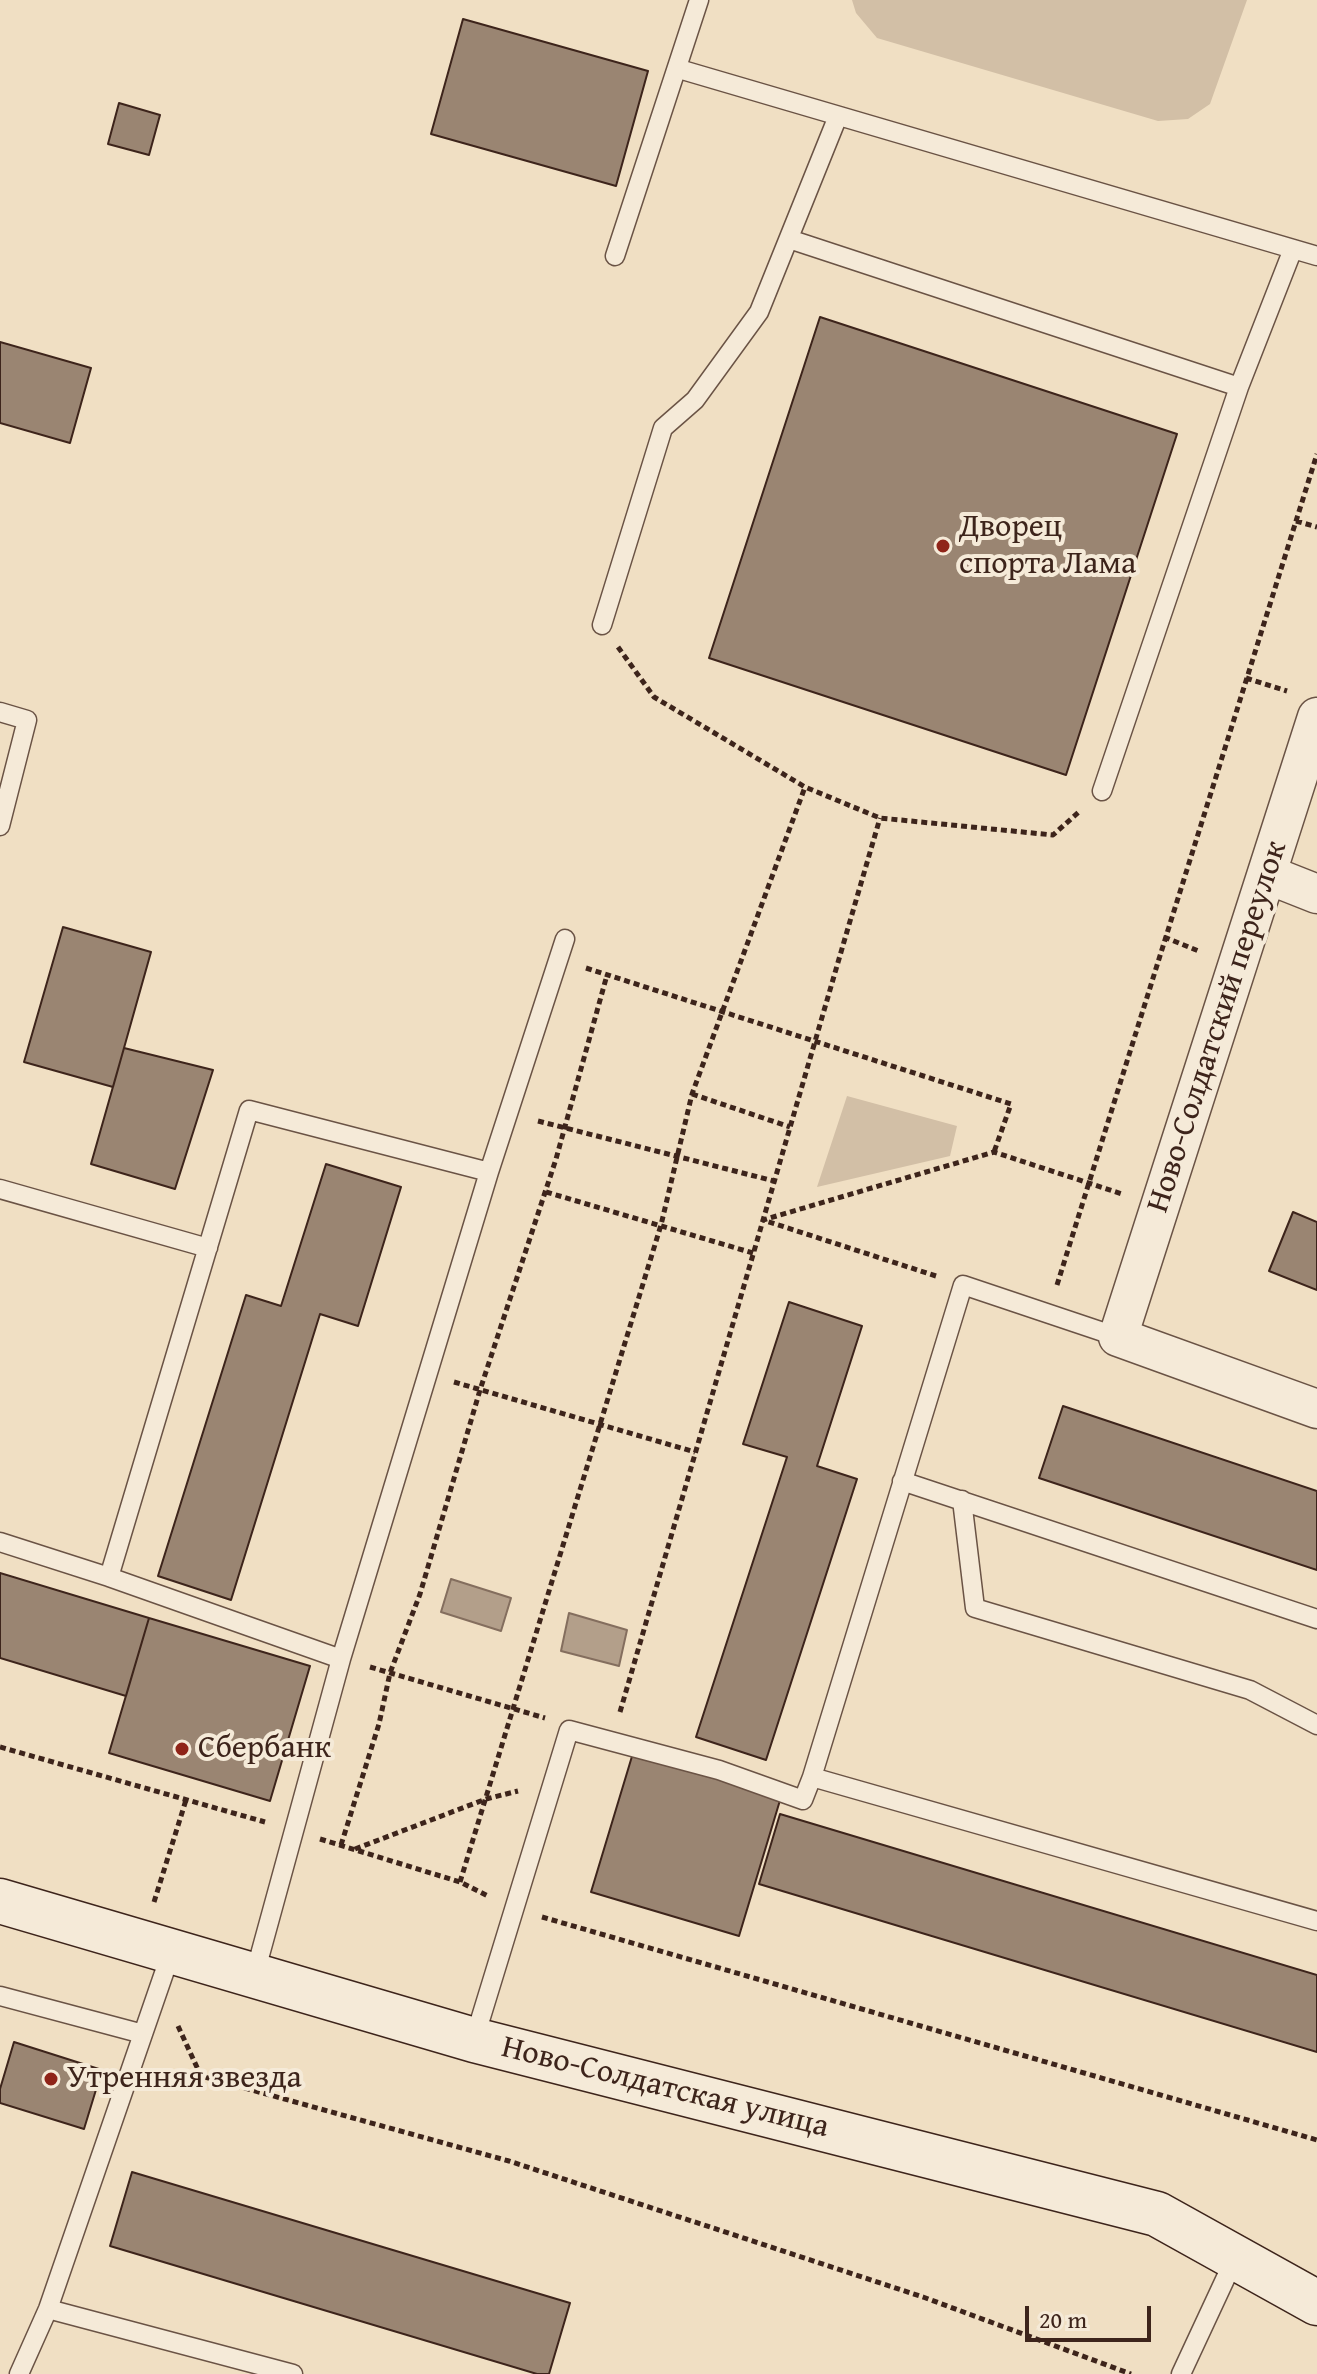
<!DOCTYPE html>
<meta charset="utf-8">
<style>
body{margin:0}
#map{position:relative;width:1317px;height:2374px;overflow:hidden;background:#f0dfc3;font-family:"Gentium Book Plus",serif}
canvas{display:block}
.scale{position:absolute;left:1025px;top:2306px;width:126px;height:36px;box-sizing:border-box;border:4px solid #3d241b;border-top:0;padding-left:10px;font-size:24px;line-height:28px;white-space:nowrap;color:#3d241b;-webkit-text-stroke:6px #f5ead8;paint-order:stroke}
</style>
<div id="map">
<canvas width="1317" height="2374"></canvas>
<div class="scale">20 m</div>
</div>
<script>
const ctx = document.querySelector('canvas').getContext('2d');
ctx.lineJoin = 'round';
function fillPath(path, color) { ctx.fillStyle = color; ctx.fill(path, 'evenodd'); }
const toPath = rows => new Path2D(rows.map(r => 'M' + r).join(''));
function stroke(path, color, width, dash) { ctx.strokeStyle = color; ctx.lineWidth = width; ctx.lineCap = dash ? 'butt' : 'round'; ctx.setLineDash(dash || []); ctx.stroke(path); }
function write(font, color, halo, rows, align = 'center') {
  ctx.font = font + ' "Gentium Book Plus",serif'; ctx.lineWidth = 8; ctx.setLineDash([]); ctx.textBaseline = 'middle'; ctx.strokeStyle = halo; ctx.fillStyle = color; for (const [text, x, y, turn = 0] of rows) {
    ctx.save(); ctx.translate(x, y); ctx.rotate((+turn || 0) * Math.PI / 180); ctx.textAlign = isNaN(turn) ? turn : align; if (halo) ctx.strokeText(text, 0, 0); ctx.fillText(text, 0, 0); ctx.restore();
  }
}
fillPath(toPath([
 [852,0,1247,0,1210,104,1188,119,1158,121,877,38,856,13],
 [847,1096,957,1126,950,1156,817,1187]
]), '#d2bfa6');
const water = toPath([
 [451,1579,511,1598,501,1631,441,1612,451,1579],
 [569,1613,627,1630,619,1666,561,1651,569,1613]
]);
fillPath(water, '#b39f8a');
stroke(water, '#846e5e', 2);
const building = toPath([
 [463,19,648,71,616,186,431,134,463,19],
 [119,103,160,115,149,155,108,144,119,103],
 [820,317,1177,434,1066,775,709,658,820,317],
 [0,342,91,368,70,443,0,423,0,342],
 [63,927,151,952,113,1087,24,1062,63,927],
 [124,1048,213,1070,175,1189,91,1164,124,1048],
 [326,1164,401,1187,358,1326,320,1314,231,1600,158,1576,246,1295,281,1306,326,1164],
 [1293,1212,1317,1222,1317,1290,1269,1271,1293,1212],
 [789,1302,862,1326,817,1466,857,1479,766,1760,696,1737,787,1457,743,1444,789,1302],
 [1063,1406,1317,1491,1317,1570,1039,1478,1063,1406],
 [0,1573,149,1618,126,1696,0,1658,0,1573],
 [149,1618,310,1666,270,1801,109,1753,149,1618],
 [633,1753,781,1797,739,1936,591,1892,633,1753],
 [780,1814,1317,1975,1317,2052,759,1884,780,1814],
 [14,2042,102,2070,84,2129,0,2103,0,2089,14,2042],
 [132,2172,570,2303,549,2374,537,2374,110,2246,132,2172]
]);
fillPath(building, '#9a8572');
stroke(building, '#3d241b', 2);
const lane = toPath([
 [679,69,1317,256],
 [789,239,1239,387,1293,249],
 [615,256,699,0],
 [602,625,663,428,695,400,759,312,838,116],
 [0,712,27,720,0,826],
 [1102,791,1239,387],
 [0,1189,208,1248],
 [1118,1337,963,1285,812,1777,1317,1921],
 [902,1481,1317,1619],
 [962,1500,975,1608,1250,1690,1317,1725],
 [0,1542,109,1577,249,1110,489,1172],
 [109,1577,341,1659],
 [255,1973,341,1659,489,1172,565,939],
 [0,1996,143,2034],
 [474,2040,569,1730,719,1770,803,1800,812,1777],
 [48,2309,293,2374],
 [19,2374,48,2309,172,1950],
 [1181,2374,1235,2258]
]);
const street = toPath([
 [1317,717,1118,1337,1317,1409],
 [1269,875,1317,894]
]);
const secondary = toPath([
 [0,1901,474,2040,1157,2214,1317,2303]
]);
stroke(lane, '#6a5345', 21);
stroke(street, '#6a5345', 41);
stroke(secondary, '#3d241b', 47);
stroke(toPath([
 [1296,521,1317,527],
 [618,647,654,697,805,787,880,818,1053,835,1081,810],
 [1246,678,1287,691],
 [1164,937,1201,952],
 [586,968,1011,1104,994,1152],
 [692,1094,790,1127],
 [538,1121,774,1181],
 [546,1192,753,1253],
 [936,1276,763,1220,994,1152,1122,1194],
 [1057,1285,1317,454],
 [454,1382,695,1452],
 [370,1667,545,1718],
 [620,1712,880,818],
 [0,1747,265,1822],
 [320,1839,460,1882,488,1896],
 [341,1845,379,1724,390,1673,420,1594,480,1390,556,1159,607,975],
 [355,1849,486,1799,518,1791],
 [460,1882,661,1225,692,1094,805,787],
 [154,1902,186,1800],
 [542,1917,1317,2140],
 [178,2026,201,2076,509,2161,923,2297,1131,2374]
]), '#3d241b', 5, [6, 4]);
stroke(lane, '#f5ead8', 18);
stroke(street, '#f5ead8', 38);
stroke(secondary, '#f5ead8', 44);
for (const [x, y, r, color] of [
 [943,546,8,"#8f2418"],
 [182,1749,8,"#8f2418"],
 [51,2079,8,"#8f2418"]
]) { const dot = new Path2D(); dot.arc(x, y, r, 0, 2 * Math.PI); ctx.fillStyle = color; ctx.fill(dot); stroke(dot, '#f5ead8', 3); }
write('32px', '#3d241b', '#f5ead8', [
 ["Дворец",959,528],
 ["спорта Лама",959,565],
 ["Сбербанк",198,1749],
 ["Утренняя звезда",67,2079]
], 'left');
write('32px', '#3d241b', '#f5ead8', [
 ["Ново-Солдатский переулок",1218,1027,-72],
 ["Ново-Солдатская улица",665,2088,14]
]);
</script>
